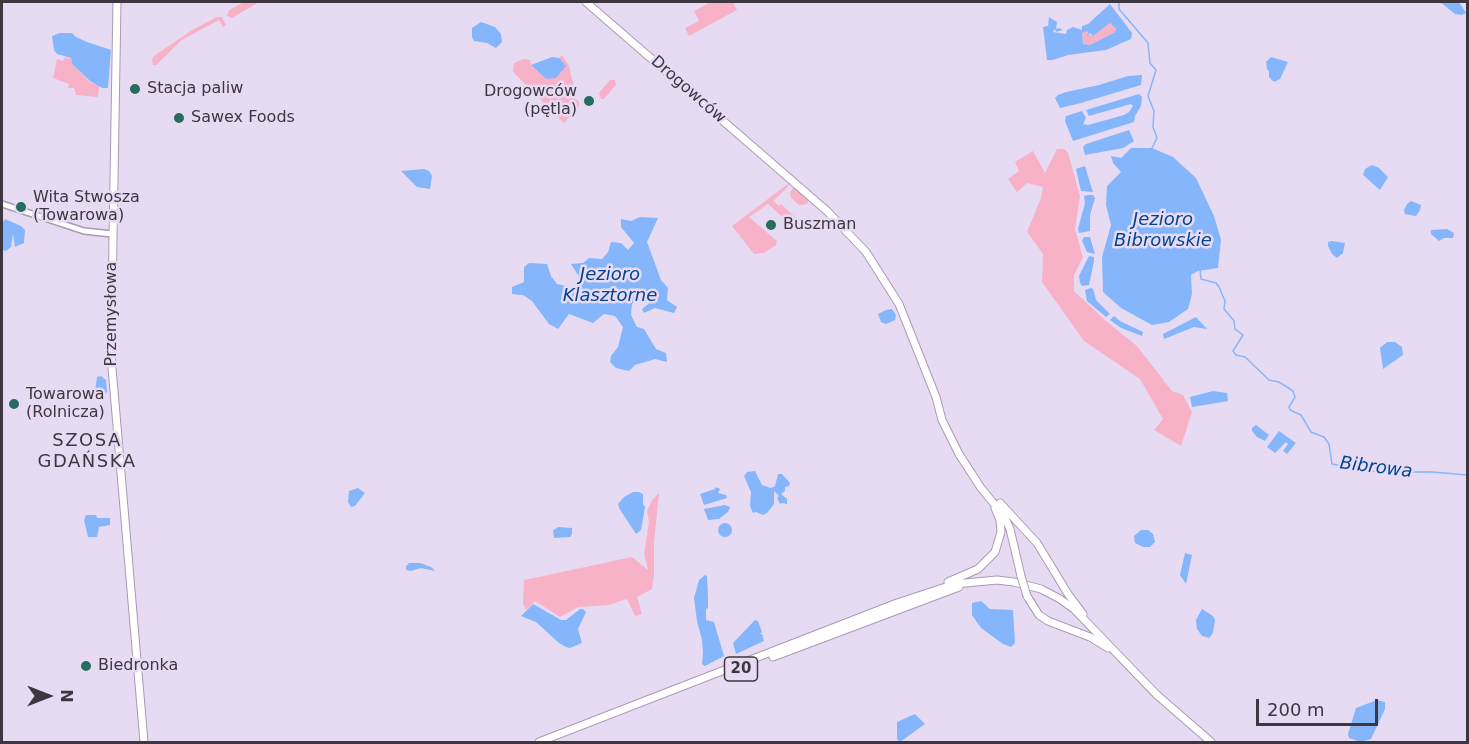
<!DOCTYPE html>
<meta charset="utf-8">
<style>
body{margin:0}
#map{position:relative;width:1469px;height:744px;overflow:hidden;background:#e7dbf3;font-family:"DejaVu Sans",sans-serif}
canvas{display:block}
.frame{position:absolute;inset:0;border:3px solid #3c3740;pointer-events:none}
.north{position:absolute;left:18px;top:666px;width:60px;height:60px;-webkit-text-stroke:4px #e7dbf3;paint-order:stroke;rotate:90deg;font-size:16px;font-weight:700;line-height:24px;text-align:center;color:#3c3740}
.north::after{content:'';display:block;margin:auto;width:21px;height:27px;background:#3c3740;clip-path:polygon(50% 0,100% 100%,50% 72%,0 100%)}
.scale{position:absolute;left:1256px;top:699px;width:122px;height:27px;box-sizing:border-box;border:3px solid #3c3740;border-top:0;padding-left:8px;font-size:18px;line-height:21px;white-space:nowrap;color:#3c3740;-webkit-text-stroke:4px #e7dbf3;paint-order:stroke}
</style>
<div id="map">
<canvas width="1469" height="744"></canvas>
<div class="frame"></div>
<div class="north">N</div>
<div class="scale">200 m</div>
</div>
<script>
const ctx = document.querySelector('canvas').getContext('2d');
ctx.lineJoin = 'round';
function fillPath(path, color) { ctx.fillStyle = color; ctx.fill(path, 'evenodd'); }
const toPath = rows => new Path2D(rows.map(r => 'M' + r).join(''));
function stroke(path, color, width, dash) { ctx.strokeStyle = color; ctx.lineWidth = width; ctx.lineCap = dash ? 'butt' : 'round'; ctx.setLineDash(dash || []); ctx.stroke(path); }
function write(font, color, halo, rows, align = 'center') {
  ctx.font = font + ' "DejaVu Sans",sans-serif'; ctx.lineWidth = 5; ctx.setLineDash([]); ctx.textBaseline = 'middle'; ctx.strokeStyle = halo; ctx.fillStyle = color; for (const [text, x, y, turn = 0] of rows) {
    ctx.save(); ctx.translate(x, y); ctx.rotate((+turn || 0) * Math.PI / 180); ctx.textAlign = isNaN(turn) ? turn : align; if (halo) ctx.strokeText(text, 0, 0); ctx.fillText(text, 0, 0); ctx.restore();
  }
}
fillPath(toPath([
 [244,2,255,2,256,4,232,18,227,16,229,10],
 [711,2,733,2,737,10,689,36,685,28,699,21,694,11],
 [217,17,222,17,226,25,223,27,219,20,182,40,156,65,153,65,152,60,154,56,192,30],
 [1110,23,1116,29,1115,32,1090,45,1083,44,1082,33,1088,31,1089,32,1086,33,1093,36],
 [562,55,569,66,574,87,577,90,572,96,579,102,579,106,564,123,513,72,514,63,524,59,530,60,531,65,546,79,565,66,559,58],
 [65,57,71,59,72,64,90,82,99,86,98,97,76,95,74,88,68,88,69,84,53,78,57,59,63,61],
 [610,80,615,80,616,85,604,99,601,99,599,93],
 [1057,149,1064,149,1068,153,1080,196,1075,229,1083,257,1074,275,1074,291,1106,321,1137,346,1172,391,1183,395,1192,412,1181,446,1154,430,1163,419,1140,379,1084,341,1042,282,1043,254,1027,232,1041,198,1043,187,1027,183,1017,192,1008,179,1019,171,1015,162,1033,151,1045,173],
 [789,183,788,187,773,201,779,206,781,204,796,218,789,223,768,204,749,217,777,241,776,245,764,253,754,254,732,226],
 [794,187,809,199,807,204,799,205,791,198,790,192],
 [659,493,654,543,654,576,652,589,637,597,642,614,635,616,627,599,609,605,578,607,560,617,535,601,526,610,523,604,524,580,529,579,632,557,648,570,644,554,649,522,647,511,652,500]
]), '#f8b2c7');
fillPath(toPath([
 [1440,2,1459,2,1466,13,1462,15,1455,14],
 [1110,4,1132,33,1131,39,1106,50,1068,55,1053,60,1047,60,1043,27,1048,26,1049,17,1057,22,1056,29,1059,28,1063,30,1056,32,1055,29,1053,32,1066,34,1067,30,1073,27,1082,30,1082,26,1088,24],
 [1110,23,1116,29,1115,32,1090,45,1083,44,1082,33,1088,31,1087,36,1090,33,1093,36],
 [481,22,495,27,501,34,502,42,496,48,487,43,474,41,472,37,472,28],
 [72,33,76,37,87,42,111,50,108,88,102,88,90,81,72,64,71,58,57,54,54,50,52,36,60,33],
 [552,57,559,58,566,66,556,78,546,79,531,65],
 [1271,57,1288,62,1280,79,1274,82,1269,77,1269,71,1267,69,1266,62],
 [1142,75,1141,85,1081,103,1060,108,1055,98,1058,95,1066,92,1099,85,1128,76],
 [1139,94,1142,97,1141,106,1135,116,1134,122,1073,141,1065,121,1066,116,1082,111,1086,118,1083,124,1088,125,1124,115,1129,112,1133,106,1131,104,1089,116,1086,110],
 [1129,130,1134,141,1123,148,1085,155,1083,147,1086,144],
 [1131,148,1152,148,1173,157,1196,178,1214,216,1221,240,1218,268,1198,271,1191,275,1192,294,1188,309,1169,322,1152,325,1121,308,1103,292,1102,257,1111,225,1106,205,1107,186,1121,172,1113,163,1111,156,1121,158],
 [1372,165,1379,168,1388,177,1380,190,1363,175,1365,169],
 [1085,166,1091,186,1093,192,1081,191,1076,169],
 [424,169,429,171,432,176,430,189,417,187,401,171],
 [1088,195,1093,195,1095,198,1090,215,1090,231,1079,233,1078,229,1085,203,1084,196],
 [1411,201,1421,205,1420,210,1416,216,1405,214,1404,210,1407,204],
 [640,217,658,218,647,242,661,280,668,288,667,300,677,307,674,313,655,308,644,313,642,309,652,301,647,291,632,304,631,315,637,327,644,329,656,349,666,353,667,362,655,359,635,365,629,371,616,368,610,362,611,356,618,347,623,327,615,316,604,314,593,323,569,314,558,329,549,324,532,301,523,295,512,294,512,287,524,282,524,267,529,263,547,264,551,276,557,284,566,286,571,293,576,292,579,284,578,275,571,264,583,263,589,258,602,259,608,252,611,242,621,243,628,250,634,243,621,227,621,219,631,221],
 [5,219,21,226,25,230,24,243,15,247,13,234,11,247,6,251,2,250,2,223],
 [1431,230,1447,229,1454,233,1453,238,1444,238,1439,241,1431,234],
 [1084,237,1090,237,1095,254,1087,252,1082,241],
 [1332,241,1345,243,1343,253,1337,258,1332,254,1328,246,1328,242],
 [1089,256,1094,257,1094,261,1089,285,1082,286,1080,283,1079,276],
 [1091,288,1093,289,1096,300,1110,314,1106,317,1087,301,1085,290],
 [892,309,896,315,895,320,886,324,881,322,878,314,886,310],
 [1114,316,1120,321,1143,332,1142,336,1121,328,1110,320],
 [1196,317,1207,329,1194,327,1164,339,1163,334],
 [1387,342,1395,342,1402,347,1403,355,1383,369,1380,348],
 [101,376,106,380,107,392,102,396,95,391,97,377],
 [1213,391,1227,393,1228,401,1192,407,1190,397],
 [1256,425,1269,435,1265,441,1257,437,1252,431,1252,428],
 [1279,431,1296,443,1287,454,1283,451,1288,444,1286,442,1275,453,1267,447],
 [755,471,762,485,771,488,775,486,778,474,782,474,790,483,789,486,785,487,785,491,781,494,787,499,787,504,782,503,780,504,777,498,779,496,774,491,774,504,767,513,763,515,756,512,753,513,750,506,751,492,744,476,747,472],
 [716,487,720,489,718,493,726,495,727,498,704,505,700,494,715,489],
 [358,488,365,493,355,506,351,507,348,502,349,491],
 [633,492,639,492,643,494,643,504,645,507,641,530,636,534,619,508,618,504,624,497],
 [725,505,730,507,728,512,719,519,708,520,704,509],
 [86,515,96,515,97,518,110,518,110,525,99,527,97,537,88,537,84,520],
 '718 530a7 7 0 1 1 14 0a7 7 0 1 1-14 0Z',
 [559,527,572,528,572,534,570,537,554,538,553,530],
 [1141,530,1148,530,1153,534,1155,542,1150,547,1143,547,1135,543,1134,536],
 [1185,553,1192,555,1186,584,1180,575],
 [409,563,420,563,431,567,435,571,421,568,411,571,406,570,406,566],
 [705,575,707,576,708,597,708,608,706,609,706,620,714,622,724,656,705,666,702,664,703,653,702,640,697,621,694,598,699,580],
 [981,601,990,609,1013,610,1015,643,1011,647,1003,644,981,628,972,615,972,603],
 [533,604,561,620,566,620,580,609,583,609,586,612,578,629,582,643,570,648,566,647,559,643,536,622,521,616],
 [1202,609,1213,616,1215,620,1213,633,1209,638,1202,636,1197,629,1196,620],
 [755,620,758,621,762,632,760,634,762,634,764,641,736,654,733,643],
 [1377,700,1385,702,1385,709,1371,739,1361,742,1349,738,1348,734,1356,708],
 [915,714,925,724,900,742,897,739,897,722]
]), '#85b6fc');
stroke(toPath([
 [1119,2,1119,9,1148,43,1150,63,1156,70,1148,96,1154,111,1153,127,1157,138,1152,148],
 [1200,270,1201,279,1216,283,1219,287,1225,301,1224,309,1234,321,1235,329,1243,335,1233,351,1236,355,1245,357,1269,380,1279,382,1293,391,1295,397,1289,407,1290,410,1301,415,1311,432,1324,437,1329,444,1332,464,1377,472,1432,472,1468,475]
]), '#85b6fc', 1.5);
const minor = toPath([
 [2,204,84,231,112,234]
]);
const major = toPath([
 [117,2,111,356,144,742],
 [586,2,827,211,866,252,899,304,936,397,942,420,959,454,981,488,1004,516,1010,529,1021,576],
 [1000,503,1037,543,1068,594,1083,614],
 [948,582,978,569,995,552,1001,532,1000,520,995,508],
 [1027,596,1039,615,1048,621,1090,637,1108,648],
 [773,657,959,587],
 [539,742,897,603,955,584,997,580,1014,582,1041,589,1060,599,1074,609,1157,695,1211,742]
]);
stroke(minor, '#a89cb3', 8);
stroke(major, '#a89cb3', 9);
stroke(minor, '#fff', 5);
stroke(major, '#fff', 7);
const majorBridge = toPath([
 [1021,576,1027,596]
]);
stroke(majorBridge, '#a89cb3', 9, []);
stroke(majorBridge, '#fff', 7);
for (const [x, y, r, color] of [
 [135,89,6,"#266c60"],
 [589,101,6,"#266c60"],
 [179,118,6,"#266c60"],
 [21,207,6,"#266c60"],
 [771,225,6,"#266c60"],
 [14,404,6,"#266c60"],
 [86,666,6,"#266c60"]
]) { const dot = new Path2D(); dot.arc(x, y, r, 0, 2 * Math.PI); ctx.fillStyle = color; ctx.fill(dot); stroke(dot, '#e7dbf3', 2); }
for (const [x, y, w] of [
 [741,669,33]
]) { const box = new Path2D(); box.roundRect(x - w / 2, y - 12, w, 24, 4.5); ctx.fillStyle = '#e7dbf3'; ctx.fill(box); stroke(box, '#3c3740', 1.5); }
write('bold 15px', '#3c3740', null, [
 ["20",741,669]
]);
write('16px', '#3c3740', '#e7dbf3', [
 ["Stacja paliw",147,89],
 ["Drogowców",577,92,"right"],
 ["(pętla)",577,110,"right"],
 ["Sawex Foods",191,118],
 ["Wita Stwosza",33,198],
 ["(Towarowa)",33,216],
 ["Buszman",783,225],
 ["Towarowa",26,395],
 ["(Rolnicza)",26,413],
 ["Biedronka",98,666]
], 'left');
write('16px', '#3c3740', '#e7dbf3', [
 ["Drogowców",688,90,41],
 ["Przemysłowa",112,314,-90]
]);
write('italic 18px', '#004492', '#e7dbf3', [
 ["Jezioro",1163,220],
 ["Bibrowskie",1163,241],
 ["Jezioro",610,275],
 ["Klasztorne",610,296],
 ["Bibrowa",1376,468,7]
]);
ctx.letterSpacing = '1.5px';
write('18px', '#3c3740', '#e7dbf3', [
 ["SZOSA",87,441],
 ["GDAŃSKA",87,462]
]);
ctx.letterSpacing = '0px';
</script>
